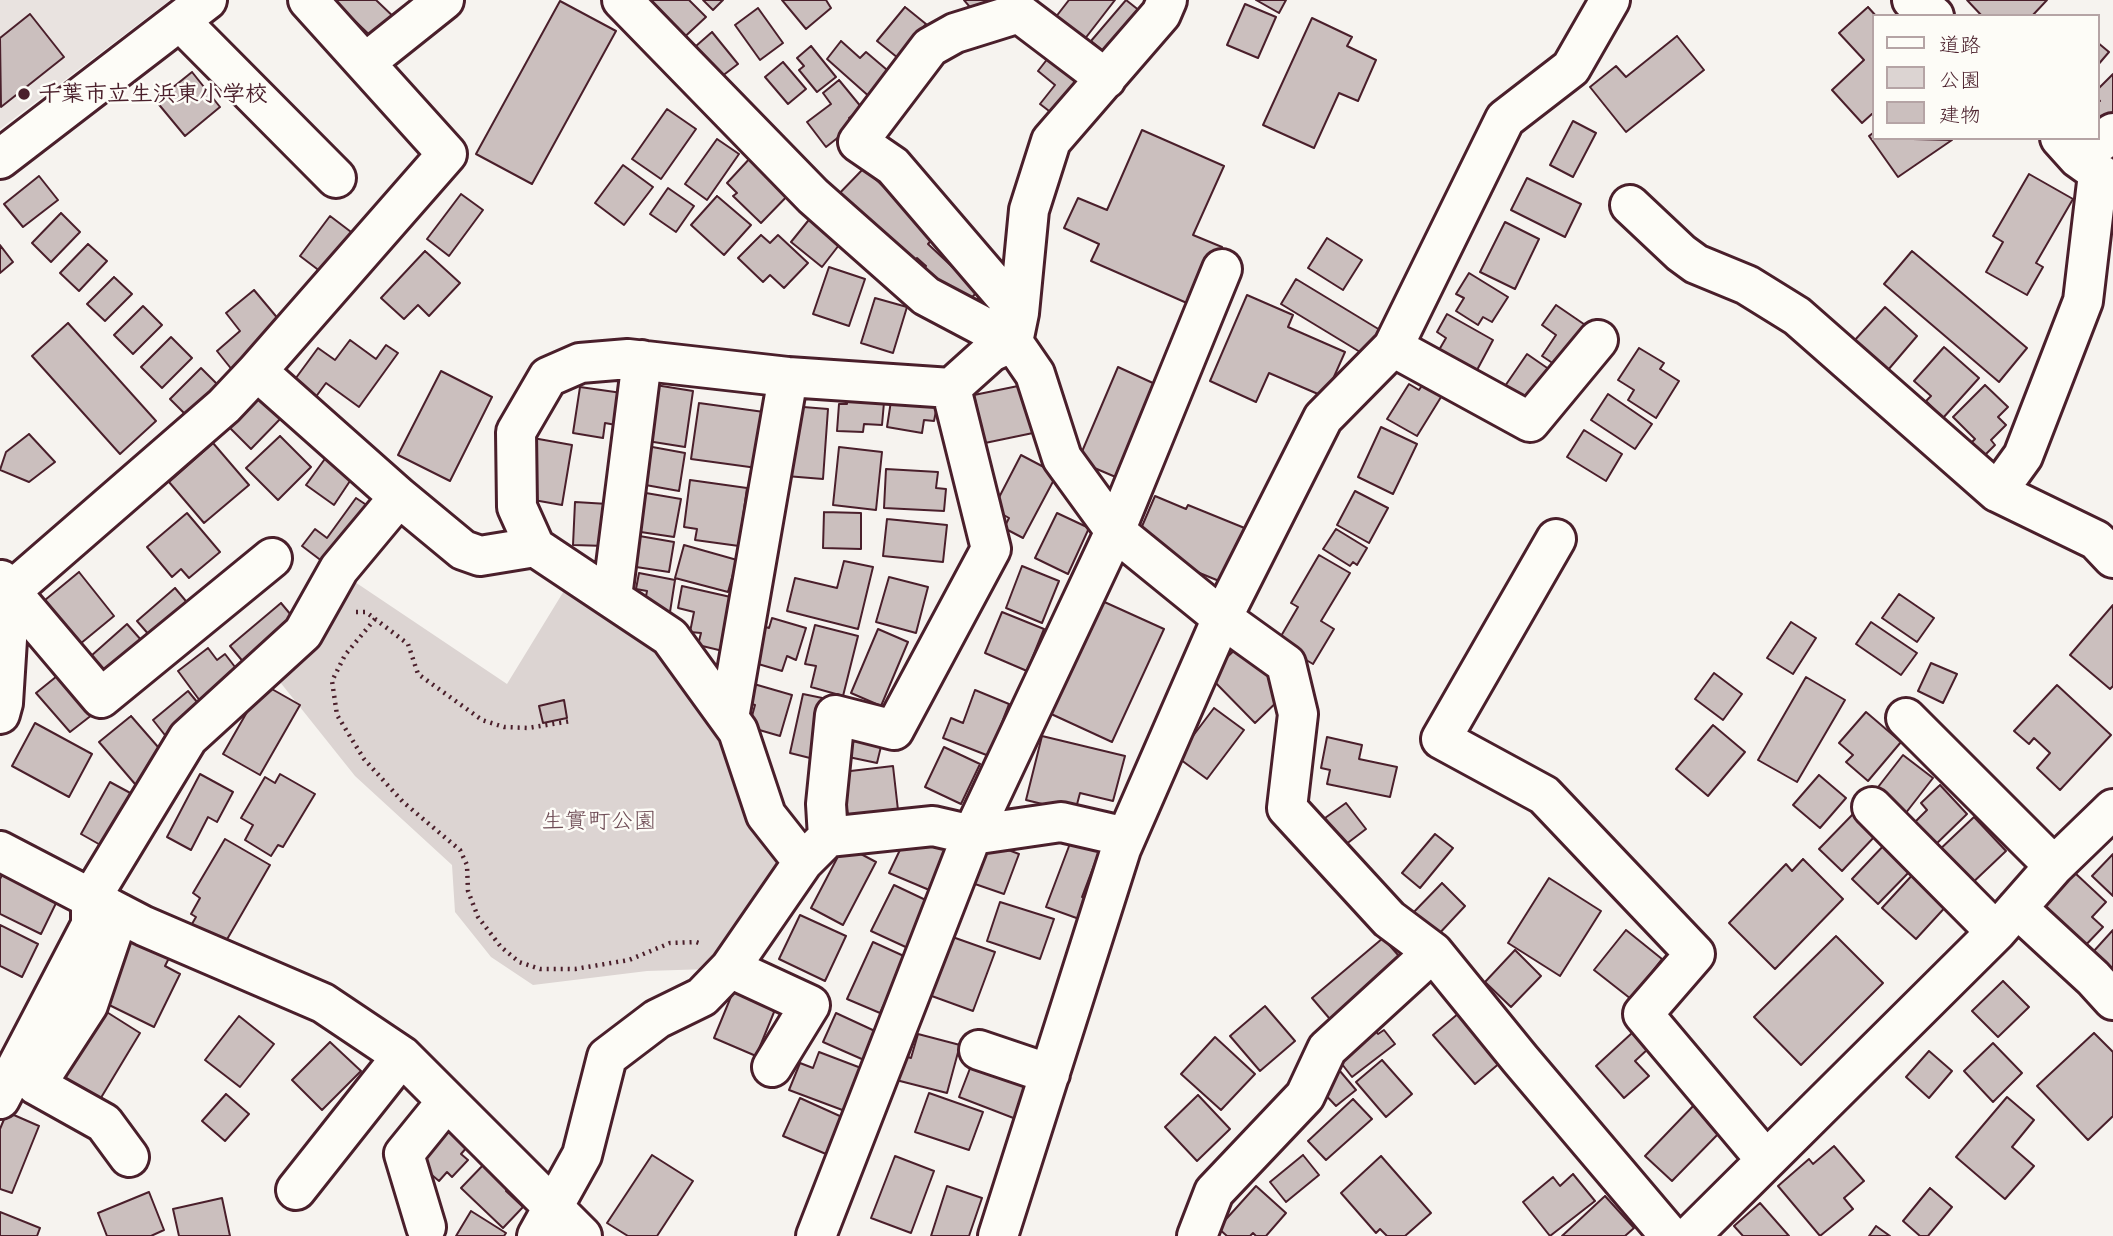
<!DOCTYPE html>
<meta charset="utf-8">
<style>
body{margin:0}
#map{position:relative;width:2113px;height:1236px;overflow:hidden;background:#f6f3ef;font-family:"Comic Neue","Klee One",sans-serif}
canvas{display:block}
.legend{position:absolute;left:1872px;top:14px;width:228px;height:126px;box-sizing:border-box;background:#fdfcf7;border:2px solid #b5a4a5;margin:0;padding:9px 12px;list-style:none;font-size:21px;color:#4a1f2b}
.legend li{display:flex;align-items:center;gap:14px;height:35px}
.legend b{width:35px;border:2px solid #b5a4a5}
</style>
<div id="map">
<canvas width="2113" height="1236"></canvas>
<ul class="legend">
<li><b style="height:9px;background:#fdfcf7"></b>道路</li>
<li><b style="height:19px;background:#dcd4d2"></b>公園</li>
<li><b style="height:19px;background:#cbbfbe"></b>建物</li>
</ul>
</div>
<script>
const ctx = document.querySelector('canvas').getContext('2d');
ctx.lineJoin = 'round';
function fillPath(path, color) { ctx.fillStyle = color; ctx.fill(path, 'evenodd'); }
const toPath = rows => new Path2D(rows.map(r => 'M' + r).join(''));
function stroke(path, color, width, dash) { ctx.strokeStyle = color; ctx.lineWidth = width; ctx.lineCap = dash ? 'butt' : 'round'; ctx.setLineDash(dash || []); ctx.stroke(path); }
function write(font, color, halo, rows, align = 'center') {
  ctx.font = font + ' "Comic Neue","Klee One",sans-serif'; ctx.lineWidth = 5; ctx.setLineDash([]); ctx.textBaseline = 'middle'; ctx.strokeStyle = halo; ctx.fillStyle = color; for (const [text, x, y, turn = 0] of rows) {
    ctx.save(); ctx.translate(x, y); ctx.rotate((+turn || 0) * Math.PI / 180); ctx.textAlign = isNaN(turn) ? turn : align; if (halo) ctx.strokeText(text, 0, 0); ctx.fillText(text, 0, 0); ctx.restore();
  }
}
fillPath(toPath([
 [0,0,170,0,0,129]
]), '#e9e3e0');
fillPath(toPath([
 [343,574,507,684,570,581,660,644,705,694,794,865,708,969,647,971,533,985,491,957,455,912,452,865,355,776,272,672]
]), '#dcd4d2');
const building = toPath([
 [333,0,376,0,399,22,378,43,333,0],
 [639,0,689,0,706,17,677,44,639,0],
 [703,0,723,0,713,10,703,0],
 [782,0,826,0,831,8,806,29,782,0],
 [964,0,1001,0,979,18,964,0],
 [1069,0,1115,0,1084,40,1055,18,1069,0],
 [1126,0,1150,19,1115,61,1091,41,1126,0],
 [1256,0,1286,0,1279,13,1256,0],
 [1967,0,2047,0,2032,16,1982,16,1967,0],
 [560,1,616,31,532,184,476,154,560,1],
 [1245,4,1276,17,1258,58,1227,45,1245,4],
 [905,7,926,24,898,58,877,41,905,7],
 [1868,7,1876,16,1873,16,1873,113,1862,123,1832,90,1864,60,1839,33,1868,7],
 [758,8,783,43,760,60,735,25,758,8],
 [30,14,64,57,1,107,0,38,30,14],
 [1312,18,1352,37,1347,46,1376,60,1358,101,1339,93,1314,148,1263,125,1312,18],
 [712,32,738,64,713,83,688,53,712,32],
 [1677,36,1704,70,1626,132,1590,87,1616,66,1626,77,1677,36],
 [841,41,860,58,866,52,893,75,872,99,827,59,841,41],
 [2097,42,2109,52,2097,66,2097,42],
 [811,46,836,77,817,92,799,70,804,66,797,58,811,46],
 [1052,53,1091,83,1062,121,1040,104,1055,85,1038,71,1052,53],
 [783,62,806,89,788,104,765,77,783,62],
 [192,72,220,107,185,136,156,101,192,72],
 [2113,74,2113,128,2097,129,2097,103,2100,101,2097,98,2097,90,2113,74],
 [839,80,862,108,849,118,854,125,826,147,807,122,831,104,823,93,839,80],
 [667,109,696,129,661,179,632,159,667,109],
 [1573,121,1596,133,1573,177,1550,165,1573,121],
 [1142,130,1224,166,1193,235,1222,247,1196,307,1091,261,1099,244,1064,228,1078,198,1107,210,1142,130],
 [1873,133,1873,138,1952,140,1898,177,1869,136,1873,133],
 [717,139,739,154,707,200,685,184,717,139],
 [752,156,794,189,761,223,733,196,737,193,727,183,752,156],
 [623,165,653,187,624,225,595,203,623,165],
 [864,168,935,236,928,244,978,291,960,310,920,272,926,266,917,258,906,269,833,200,864,168],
 [2029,174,2073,199,2036,263,2043,267,2027,295,1986,272,2003,242,1993,236,2029,174],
 [39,176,58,200,23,227,4,204,39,176],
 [1527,178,1581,204,1565,237,1511,210,1527,178],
 [668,188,694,206,676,232,650,214,668,188],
 [461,194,483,210,449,256,427,239,461,194],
 [717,196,751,225,724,255,691,225,717,196],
 [816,211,846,236,822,267,791,242,816,211],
 [61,213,80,232,51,262,32,243,61,213],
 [330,216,359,238,329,278,300,256,330,216],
 [1505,222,1539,239,1515,289,1480,272,1505,222],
 [761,235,770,243,778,235,808,263,784,288,770,275,763,282,738,258,761,235],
 [1327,238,1362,260,1343,290,1308,268,1327,238],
 [88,244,107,261,79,291,60,273,88,244],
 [0,245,13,262,0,273,0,245],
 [425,251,460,283,429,316,418,305,404,319,381,298,425,251],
 [1912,251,2027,348,1999,382,1884,284,1912,251],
 [829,267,865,279,849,326,813,314,829,267],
 [1469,273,1508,297,1492,322,1483,317,1478,325,1456,311,1464,298,1456,294,1469,273],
 [114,277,132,294,105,321,87,304,114,277],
 [1296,279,1380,330,1365,355,1281,304,1296,279],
 [254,290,285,327,233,371,217,351,240,331,226,313,254,290],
 [1247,295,1293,315,1288,327,1345,352,1325,397,1269,373,1256,402,1210,381,1247,295],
 [875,298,907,307,893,353,861,343,875,298],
 [1556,305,1594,331,1566,372,1542,356,1556,335,1542,325,1556,305],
 [143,306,162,325,133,354,114,335,143,306],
 [1885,307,1917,336,1888,370,1854,341,1885,307],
 [1447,314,1493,340,1477,370,1439,350,1446,338,1437,332,1447,314],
 [68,323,156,421,120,454,32,356,68,323],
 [171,337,192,358,162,388,141,367,171,337],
 [350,340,376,359,386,345,398,353,359,407,326,383,315,398,293,382,318,348,335,360,350,340],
 [1944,347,1979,378,1943,418,1926,401,1931,396,1914,381,1944,347],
 [1639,348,1664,363,1660,369,1679,381,1656,418,1628,400,1634,390,1618,380,1639,348],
 [1527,354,1553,372,1529,408,1503,389,1527,354],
 [1118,367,1166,389,1125,481,1078,461,1118,367],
 [201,368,221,388,191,420,170,399,201,368],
 [441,371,492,397,450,481,398,455,441,371],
 [1427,378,1446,389,1417,436,1387,419,1409,384,1419,390,1427,378],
 [649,384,693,391,685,447,641,440,649,384],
 [1023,385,1033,433,985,443,974,395,1023,385],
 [1985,385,2008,407,1998,417,2006,425,1991,440,1995,445,1982,458,1969,445,1975,439,1953,417,1985,385],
 [580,387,622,393,616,425,605,423,603,438,573,433,580,387],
 [893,388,939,396,934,421,924,420,922,433,887,427,893,388],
 [848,389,885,391,882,425,864,424,863,432,837,431,839,404,847,404,848,389],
 [260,393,283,416,251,449,228,426,260,393],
 [1608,394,1652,424,1635,449,1591,420,1608,394],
 [699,403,764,412,757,468,691,459,699,403],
 [791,406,828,409,823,479,786,476,791,406],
 [1381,427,1417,444,1393,494,1358,477,1381,427],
 [1584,430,1622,454,1606,481,1567,457,1584,430],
 [29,434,55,462,29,482,0,470,6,452,29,434],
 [280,436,311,467,278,500,246,468,280,436],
 [533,438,572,445,562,505,528,499,533,438],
 [213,443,249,485,204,523,169,482,213,443],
 [647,446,685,453,679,491,640,484,647,446],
 [839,447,882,452,876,510,833,505,839,447],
 [1021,455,1057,474,1023,538,1004,528,1009,518,993,509,1021,455],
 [327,456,354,475,334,505,306,485,327,456],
 [886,469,938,472,936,488,946,489,944,511,884,508,886,469],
 [690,480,747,488,739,546,695,540,697,529,684,527,690,480],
 [1355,491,1388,508,1369,543,1337,525,1355,491],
 [640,492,681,499,674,537,634,531,640,492],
 [1155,496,1186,509,1188,505,1247,529,1224,583,1158,556,1137,538,1155,496],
 [356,498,377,512,335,571,302,546,315,529,327,538,356,498],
 [575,502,608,504,606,546,573,545,575,502],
 [824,512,861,513,861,549,823,548,824,512],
 [187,513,220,552,189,578,181,569,172,577,147,547,187,513],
 [1057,513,1089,528,1068,574,1035,558,1057,513],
 [887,519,947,525,943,562,883,556,887,519],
 [1336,529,1367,548,1357,565,1353,562,1350,566,1323,549,1336,529],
 [628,534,674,542,669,572,623,565,628,534],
 [684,545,737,560,728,592,675,578,684,545],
 [1319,555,1350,573,1321,621,1334,629,1313,664,1277,643,1298,607,1291,603,1319,555],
 [844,561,873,567,858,629,787,611,795,578,837,588,844,561],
 [1022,566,1059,581,1042,623,1006,608,1022,566],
 [79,572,114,616,80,644,45,600,79,572],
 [639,573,675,580,670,612,644,607,647,591,636,589,639,573],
 [889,577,928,587,916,633,876,622,889,577],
 [682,586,735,598,723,651,698,645,701,633,690,632,694,612,678,608,682,586],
 [175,588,195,612,157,644,137,621,175,588],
 [1899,594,1934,618,1917,642,1882,618,1899,594],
 [1100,600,1164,629,1112,742,1049,713,1100,600],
 [281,603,301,627,250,670,230,646,281,603],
 [2113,605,2113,686,2110,689,2070,655,2113,605],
 [1002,612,1044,629,1027,671,985,653,1002,612],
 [772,618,806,628,796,660,787,656,782,671,748,661,759,625,769,628,772,618],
 [1791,622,1816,638,1793,674,1767,658,1791,622],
 [1871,622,1917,653,1901,675,1856,644,1871,622],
 [127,624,149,649,114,680,91,656,127,624],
 [815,625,858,636,843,696,811,687,816,666,805,664,815,625],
 [878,629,908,642,881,706,851,693,878,629],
 [1239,646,1285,694,1255,723,1208,675,1239,646],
 [208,648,217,660,225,654,245,680,206,709,178,671,208,648],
 [1931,663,1957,674,1943,703,1918,691,1931,663],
 [62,672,97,711,70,732,36,693,62,672],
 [1714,673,1742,694,1723,720,1695,699,1714,673],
 [1806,677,1845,700,1797,782,1758,760,1806,677],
 [747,682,792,695,780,736,749,727,755,705,742,701,747,682],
 [263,684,300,705,260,775,223,754,263,684],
 [2057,685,2111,735,2060,790,2037,768,2050,753,2034,738,2029,744,2014,731,2057,685],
 [975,690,1009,704,989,756,943,738,951,718,963,723,975,690],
 [188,691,207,714,172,744,153,720,188,691],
 [803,694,832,700,818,760,790,753,803,694],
 [564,700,567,718,543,723,539,706,564,700],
 [1214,708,1244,730,1207,779,1177,757,1214,708],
 [1866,712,1901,742,1868,781,1846,762,1853,755,1839,743,1866,712],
 [131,716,165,755,141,791,99,742,131,716],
 [35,723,92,754,69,797,12,766,35,723],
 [1713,725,1745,752,1708,796,1676,769,1713,725],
 [844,732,884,734,877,763,839,755,844,732],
 [1042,736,1125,756,1113,801,1080,793,1075,812,1026,800,1042,736],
 [1327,737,1362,745,1359,759,1397,767,1390,797,1327,784,1330,770,1321,768,1327,737],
 [944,747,980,764,961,804,925,787,944,747],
 [1903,755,1933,778,1905,814,1875,791,1903,755],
 [893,766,899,819,848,816,842,772,893,766],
 [200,774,233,792,217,822,208,817,191,850,167,837,200,774],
 [280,774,315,794,283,847,278,845,271,856,245,840,253,825,241,818,265,777,275,783,280,774],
 [1819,775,1846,798,1820,828,1793,805,1819,775],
 [110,782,134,795,104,847,81,834,110,782],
 [1940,785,1967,814,1931,849,1910,827,1927,810,1921,803,1940,785],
 [1346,803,1366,829,1345,845,1325,818,1346,803],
 [1854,813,1876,835,1842,871,1819,849,1854,813],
 [1974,817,2006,851,1967,888,1935,854,1974,817],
 [908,833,952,852,934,892,889,873,908,833],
 [1074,833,1102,844,1082,897,1090,900,1082,920,1046,907,1074,833],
 [1435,834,1453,848,1420,888,1402,873,1435,834],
 [225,839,270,865,222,948,189,929,196,917,191,914,200,898,193,893,225,839],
 [990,843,1019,854,1004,894,975,884,990,843],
 [1886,843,1913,868,1878,904,1852,879,1886,843],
 [844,845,876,862,843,925,811,908,844,845],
 [2113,854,2113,896,2092,876,2113,854],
 [1803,859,1843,899,1775,969,1729,923,1786,864,1792,871,1803,859],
 [1916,871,1950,902,1916,939,1882,908,1916,871],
 [3,873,58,899,41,934,0,914,0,879,3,873],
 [2075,873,2106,902,2092,917,2103,927,2081,950,2039,911,2075,873],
 [1549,878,1601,911,1560,976,1508,943,1549,878],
 [1442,883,1465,906,1436,937,1411,915,1442,883],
 [894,885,932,903,910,949,871,931,894,885],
 [1000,902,1054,919,1040,959,987,941,1000,902],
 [800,915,846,936,825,981,779,959,800,915],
 [0,925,38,944,22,977,0,966,0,925],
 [1626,930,1662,959,1631,999,1594,970,1626,930],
 [2113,930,2113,970,2093,952,2113,930],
 [133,932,172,952,165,966,180,974,154,1027,99,1000,133,932],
 [944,934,995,952,973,1011,929,995,944,934],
 [1836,936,1883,983,1801,1065,1754,1017,1836,936],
 [1383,938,1406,964,1335,1025,1312,998,1383,938],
 [873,942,906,957,880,1013,847,999,873,942],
 [1515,950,1541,976,1511,1007,1485,982,1515,950],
 [2003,981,2029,1007,1998,1037,1972,1011,2003,981],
 [737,982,779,1000,756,1056,714,1038,737,982],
 [94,1004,140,1033,93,1111,46,1082,94,1004],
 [1265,1006,1295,1041,1260,1071,1230,1036,1265,1006],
 [1466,1007,1508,1056,1475,1084,1433,1035,1466,1007],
 [836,1013,877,1032,864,1060,823,1042,836,1013],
 [239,1016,274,1044,240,1087,205,1060,239,1016],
 [1368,1021,1378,1034,1384,1030,1395,1044,1352,1077,1331,1050,1368,1021],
 [1632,1033,1648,1049,1635,1061,1649,1076,1624,1098,1596,1066,1632,1033],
 [2094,1033,2113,1052,2113,1116,2088,1140,2037,1086,2094,1033],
 [918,1034,960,1045,947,1093,896,1080,902,1055,911,1058,918,1034],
 [1215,1037,1255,1074,1221,1110,1181,1074,1215,1037],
 [330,1042,361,1071,322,1110,292,1080,330,1042],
 [1993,1043,2022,1073,1993,1102,1964,1071,1993,1043],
 [1929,1051,1952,1071,1929,1098,1906,1077,1929,1051],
 [819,1052,861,1068,845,1111,789,1090,800,1063,813,1068,819,1052],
 [974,1058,1008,1080,1028,1087,1016,1119,959,1097,974,1058],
 [1382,1060,1412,1094,1386,1117,1356,1082,1382,1060],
 [1334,1064,1356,1090,1336,1106,1319,1088,1334,1064],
 [929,1093,983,1112,969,1150,915,1132,929,1093],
 [226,1094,249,1114,225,1141,202,1121,226,1094],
 [1198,1095,1230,1129,1197,1161,1165,1127,1198,1095],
 [2007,1097,2034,1120,2012,1147,2034,1166,2005,1199,1956,1157,2007,1097],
 [800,1098,842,1117,826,1154,783,1136,800,1098],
 [1353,1099,1372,1119,1326,1160,1308,1141,1353,1099],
 [1697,1102,1724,1128,1672,1181,1645,1156,1697,1102],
 [7,1112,39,1126,12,1193,0,1189,0,1129,7,1112],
 [445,1125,468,1146,461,1154,468,1160,452,1177,447,1172,439,1181,415,1161,445,1125],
 [1834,1146,1864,1181,1844,1198,1853,1209,1820,1236,1778,1186,1809,1159,1813,1164,1834,1146],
 [652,1155,693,1181,657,1236,628,1236,607,1223,652,1155],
 [1303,1155,1319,1175,1286,1202,1270,1182,1303,1155],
 [895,1156,934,1171,911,1233,871,1218,895,1156],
 [1381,1156,1431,1213,1405,1236,1387,1236,1380,1229,1376,1233,1341,1193,1381,1156],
 [487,1161,512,1184,506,1191,523,1207,503,1228,461,1188,487,1161],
 [1573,1174,1595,1201,1550,1236,1523,1202,1553,1177,1560,1186,1573,1174],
 [947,1186,982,1198,969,1236,931,1236,947,1186],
 [1256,1186,1286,1213,1266,1236,1256,1236,1253,1233,1250,1236,1227,1236,1218,1228,1256,1186],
 [1930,1188,1952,1207,1928,1236,1920,1236,1903,1221,1930,1188],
 [149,1192,164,1230,151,1236,107,1236,98,1213,149,1192],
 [1605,1196,1634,1228,1625,1236,1562,1236,1605,1196],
 [222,1198,230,1236,179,1236,173,1209,222,1198],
 [1760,1203,1789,1236,1743,1236,1734,1226,1760,1203],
 [471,1211,506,1233,504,1236,456,1236,471,1211],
 [0,1212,40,1228,37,1236,0,1236,0,1212],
 [1876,1226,1890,1236,1869,1236,1876,1226]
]);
fillPath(building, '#cbbfbe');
stroke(building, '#4a1f2b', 2);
const minor = toPath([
 [622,0,813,196,926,296,1013,342,1035,374,1062,458,1115,531,1222,618,1286,664,1298,714,1287,808,1389,919,1433,952,1520,1059,1670,1236],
 [1912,0,1934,16],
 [180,21,336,178],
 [365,63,444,0],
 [2060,138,2078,158,2113,183],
 [2078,158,2113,133],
 [0,159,207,0],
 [1630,205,1681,253,1696,264,1747,285,1797,316,1997,492,2096,540,2113,558],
 [1019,313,893,166,858,142,930,47,955,33,1019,13,1106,79],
 [1393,347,1505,119,1571,68,1610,0],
 [1997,492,2023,456,2083,301,2098,174],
 [399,497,463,550,480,556,535,547],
 [1556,539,1441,739,1544,795,1695,954,1643,1014,1766,1160],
 [1,580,101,698,272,558],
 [612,597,642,360],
 [0,714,3,703,10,592,224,406,257,371],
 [729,718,788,377],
 [1906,718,2054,866],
 [1872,807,1996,932],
 [828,837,826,804,835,715,894,730,991,549,951,388],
 [0,851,144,926,323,1003,402,1056,582,1236],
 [803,862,766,815,738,731,670,637,535,547,517,507,516,432,548,377,580,363,628,359,788,377,951,388,991,352,1013,342,1019,313,1029,210,1051,141,1161,14,1167,0],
 [2017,908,2093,978,2113,1000],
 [119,913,88,1005,36,1085,104,1123,129,1157],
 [730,968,810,1005,772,1067],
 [979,1050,1050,1074],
 [0,1099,91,925,91,898,188,738,303,633,339,569,399,497,257,371,447,154,308,0],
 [296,1190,402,1056],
 [426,1227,404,1154,447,1101],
 [537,1236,582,1155,607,1057,657,1019,702,997,730,968,803,862,828,837,933,826,972,835,1061,822,1126,837],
 [816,1236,972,835,1115,531,1222,269],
 [998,1236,1121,849,1222,618,1323,418,1393,347,1530,422,1598,340],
 [1197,1236,1214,1192,1305,1096,1327,1049,1433,952],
 [1690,1236,1996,932,2054,866,2113,809]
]);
stroke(minor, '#4a1f2b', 44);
stroke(toPath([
 [356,612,366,612,408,644,418,674,482,720,504,727,528,728,571,721],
 [375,619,345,655,332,681,337,715,364,759,403,802,460,850,467,865,468,891,478,917,501,947,519,962,540,969,575,969,629,960,670,943,696,942,702,944]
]), '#4a1f2b', 4.5, [2, 5]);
stroke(minor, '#fdfcf7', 38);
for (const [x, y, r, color] of [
 [24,94,7,"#4a1f2b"]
]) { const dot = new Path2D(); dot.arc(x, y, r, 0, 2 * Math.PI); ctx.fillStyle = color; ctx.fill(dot); stroke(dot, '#fdfcf7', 2.5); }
write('bold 23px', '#4a1f2b', '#fdfcf7', [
 ["千葉市立生浜東小学校",38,94]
], 'left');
write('23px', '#6e4c55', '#fdfcf7', [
 ["生實町公園",599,821]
]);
</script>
